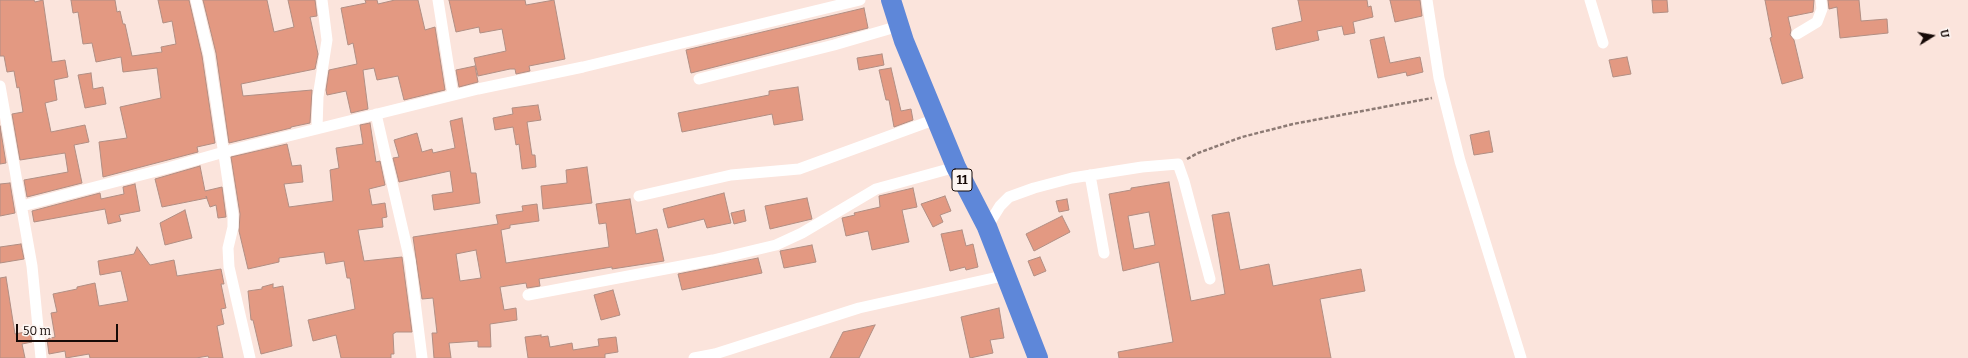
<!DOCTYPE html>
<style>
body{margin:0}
#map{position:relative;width:1968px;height:358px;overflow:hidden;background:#fbe4dc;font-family:Bitter,serif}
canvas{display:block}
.north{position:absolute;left:1912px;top:16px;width:40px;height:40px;-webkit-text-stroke:3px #fcf5f2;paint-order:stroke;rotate:79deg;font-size:11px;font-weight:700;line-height:16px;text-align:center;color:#160a07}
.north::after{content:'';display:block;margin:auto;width:14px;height:18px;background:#160a07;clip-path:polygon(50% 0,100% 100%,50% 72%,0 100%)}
.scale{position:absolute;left:16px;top:324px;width:102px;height:18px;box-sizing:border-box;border:2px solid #160a07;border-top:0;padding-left:5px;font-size:12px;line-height:14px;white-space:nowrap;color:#160a07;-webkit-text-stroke:3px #fcf5f2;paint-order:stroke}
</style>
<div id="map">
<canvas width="1968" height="358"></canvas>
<div class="north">U</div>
<div class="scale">50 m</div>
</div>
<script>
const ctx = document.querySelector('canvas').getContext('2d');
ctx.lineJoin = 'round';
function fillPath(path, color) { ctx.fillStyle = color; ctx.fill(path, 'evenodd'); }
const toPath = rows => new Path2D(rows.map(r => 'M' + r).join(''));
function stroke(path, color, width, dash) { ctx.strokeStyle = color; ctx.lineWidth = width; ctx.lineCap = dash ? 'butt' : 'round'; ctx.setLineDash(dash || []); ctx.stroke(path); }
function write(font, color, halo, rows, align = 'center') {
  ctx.font = font + ' Bitter,serif'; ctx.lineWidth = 4; ctx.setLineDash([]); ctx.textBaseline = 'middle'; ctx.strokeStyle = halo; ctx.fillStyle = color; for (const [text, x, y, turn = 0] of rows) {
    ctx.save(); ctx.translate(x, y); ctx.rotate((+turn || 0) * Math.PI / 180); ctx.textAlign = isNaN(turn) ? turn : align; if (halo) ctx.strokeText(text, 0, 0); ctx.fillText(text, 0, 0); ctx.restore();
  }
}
const building = toPath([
 [0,0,34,0,35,2,43,0,52,62,65,60,68,77,54,80,57,100,45,103,51,132,85,125,89,142,74,145,82,183,27,197,24,180,68,172,65,153,20,160,12,114,23,112,19,87,17,88,14,71,7,72,4,56,0,56,0,0],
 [71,0,115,0,117,12,120,11,123,24,125,24,132,56,162,52,161,47,176,44,172,21,163,23,158,0,189,0,202,56,215,143,197,147,198,152,103,177,99,142,127,138,120,107,161,98,157,68,123,72,121,57,96,62,92,43,83,44,78,12,73,13,71,0],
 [203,0,267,0,274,32,294,27,288,0,315,0,317,16,310,17,318,54,315,69,241,84,243,96,312,90,310,123,291,127,291,128,229,143,216,53,203,0],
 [365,0,377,0,378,4,395,0,418,0,425,30,435,27,445,90,404,100,398,76,377,80,374,68,363,70,368,109,351,113,346,91,327,95,326,90,329,70,357,64,353,43,348,45,341,8,366,3,365,0],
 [449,0,525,0,526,5,554,0,565,59,529,66,530,71,516,74,515,69,510,69,478,76,474,58,506,51,502,29,480,33,479,27,456,32,449,0],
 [1298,0,1367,0,1368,7,1371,6,1373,17,1353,22,1355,33,1344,35,1342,26,1317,31,1319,40,1276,50,1272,28,1302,21,1298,0],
 [1390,0,1420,0,1422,16,1395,22,1390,0],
 [1652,0,1667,0,1668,12,1653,13,1652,0],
 [1765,0,1814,0,1813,12,1788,17,1791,30,1790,35,1794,40,1803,78,1782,84,1770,38,1772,37,1765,0],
 [1828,0,1859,0,1861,21,1887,19,1888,33,1840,38,1837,7,1829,9,1828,0],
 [864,8,868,28,691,73,686,50,864,8],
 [1384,37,1390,63,1420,57,1423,72,1407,76,1406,72,1378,78,1370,40,1384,37],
 [882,54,884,65,859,70,857,58,882,54],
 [1627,57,1631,74,1613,77,1609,60,1627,57],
 [475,66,478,82,459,87,456,70,475,66],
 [891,68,901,111,911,109,913,120,894,127,889,100,886,100,879,70,891,68],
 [91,73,93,89,103,87,106,104,85,108,78,75,91,73],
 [798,87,803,120,774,125,772,114,682,132,678,113,769,95,769,91,798,87],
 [538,105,541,120,527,122,532,155,535,155,536,167,522,169,519,144,516,145,513,127,495,130,493,118,513,114,512,108,538,105],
 [462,118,471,173,476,173,480,203,434,210,432,195,453,192,450,171,399,182,393,158,399,157,394,140,417,133,422,152,432,149,433,153,455,148,450,121,462,118],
 [370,123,376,162,380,161,385,185,369,189,372,205,385,203,387,217,382,218,383,227,358,230,364,261,402,257,412,332,396,332,393,334,394,354,391,354,391,358,341,358,336,335,313,341,308,320,355,309,350,278,347,278,344,261,326,264,324,252,279,258,279,262,248,269,239,231,240,214,231,157,287,144,292,166,301,165,303,182,284,184,289,207,333,201,330,170,339,168,336,148,363,144,360,125,370,123],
 [0,126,6,163,0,164,0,126],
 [1489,131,1493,152,1474,155,1470,135,1489,131],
 [200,166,205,191,222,187,226,217,218,218,216,205,210,207,206,196,207,198,162,207,155,179,200,166],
 [587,167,592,203,543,209,541,186,567,183,566,170,587,167],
 [1169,182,1191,301,1225,294,1212,215,1229,212,1240,270,1269,264,1273,286,1361,269,1365,291,1320,299,1331,358,1119,358,1118,352,1173,342,1159,262,1123,271,1109,194,1131,190,1131,188,1169,182],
 [1149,212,1155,245,1134,249,1128,216,1149,212],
 [10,183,15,213,0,216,0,184,10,183],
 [135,184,140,211,119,215,121,221,108,224,105,209,34,222,32,211,100,193,101,199,124,194,123,187,135,184],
 [913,188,917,207,902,210,909,242,872,250,868,231,846,236,842,218,855,215,854,213,880,207,879,196,913,188],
 [724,193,731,223,707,228,704,219,668,228,663,209,724,193],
 [945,196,951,211,940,215,943,222,933,227,921,204,945,196],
 [807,198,812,219,770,229,765,206,807,198],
 [630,199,636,234,657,229,664,261,612,269,612,267,539,279,540,286,527,288,526,283,500,287,504,310,516,308,517,320,490,324,491,347,478,347,478,341,449,343,451,358,434,358,432,333,437,333,433,298,422,299,413,237,498,224,496,215,523,211,522,206,537,204,539,221,510,225,510,228,501,230,506,263,609,247,606,223,599,224,596,204,630,199],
 [476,250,481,278,460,281,456,254,476,250],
 [1067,199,1069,210,1059,212,1056,201,1067,199],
 [185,210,192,238,165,245,160,223,185,210],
 [744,210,746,221,734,224,731,213,744,210],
 [1062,216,1070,232,1034,251,1026,234,1062,216],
 [962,230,966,246,973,244,978,267,966,270,965,267,950,271,941,234,962,230],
 [21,244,24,259,0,263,0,247,21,244],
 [812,245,816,262,784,268,780,251,812,245],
 [137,247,150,265,174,260,177,276,221,269,224,284,221,284,226,308,221,309,224,324,217,326,223,358,209,358,208,356,196,358,90,358,89,354,66,358,65,351,49,354,47,339,55,337,51,313,57,312,53,294,77,289,77,287,95,283,99,306,128,301,121,271,100,275,98,261,134,254,137,247],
 [1040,257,1046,271,1034,276,1028,261,1040,257],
 [758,258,762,273,682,290,678,274,758,258],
 [6,277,15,334,30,331,32,342,22,344,25,358,0,358,0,278,6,277],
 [273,284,273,288,283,286,292,346,261,354,253,320,251,320,248,291,262,289,262,287,273,284],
 [613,290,620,315,601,320,594,295,613,290],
 [999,308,1004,338,990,340,993,353,970,358,961,317,999,308],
 [875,325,859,358,830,358,843,332,875,325],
 [541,335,541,337,548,336,550,347,572,343,573,350,599,346,598,339,616,337,618,352,605,354,605,358,528,358,525,337,541,335]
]);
fillPath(building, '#e39982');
stroke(building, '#b18e83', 1);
stroke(toPath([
 [1187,159,1198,153,1242,137,1293,124,1432,98]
]), '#8c7a74', 2.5, [4, 2]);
stroke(toPath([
 [196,0,209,55,233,215,233,227,228,248,229,267,250,358],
 [438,0,453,95],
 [1427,0,1439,78,1460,161,1521,358],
 [1590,0,1603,43],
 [1797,34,1817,22,1822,9,1821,0],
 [699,79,834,45,899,26],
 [0,86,32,266,41,358],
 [376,114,410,261,422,358],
 [317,129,318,97,327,40,322,0],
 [1090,175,1104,253],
 [639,196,731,175,799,169,936,119],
 [22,206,168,168,224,152,478,89,583,67,860,0],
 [987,227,1000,206,1009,197,1034,188,1072,178,1142,167,1178,164,1184,181,1210,279],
 [528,295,713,260,776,245,802,233,876,189,956,167],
 [694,358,715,354,859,308,1007,275]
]), '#fff', 11);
stroke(toPath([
 [891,0,904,41,956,167,987,227,1038,358]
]), '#5e87d9', 20);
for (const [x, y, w] of [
 [962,180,20]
]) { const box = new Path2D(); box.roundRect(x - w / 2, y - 11, w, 22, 3); ctx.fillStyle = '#fcf5f2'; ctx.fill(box); stroke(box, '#160a07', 1); }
write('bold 13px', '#160a07', null, [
 ["11",962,180]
]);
</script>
